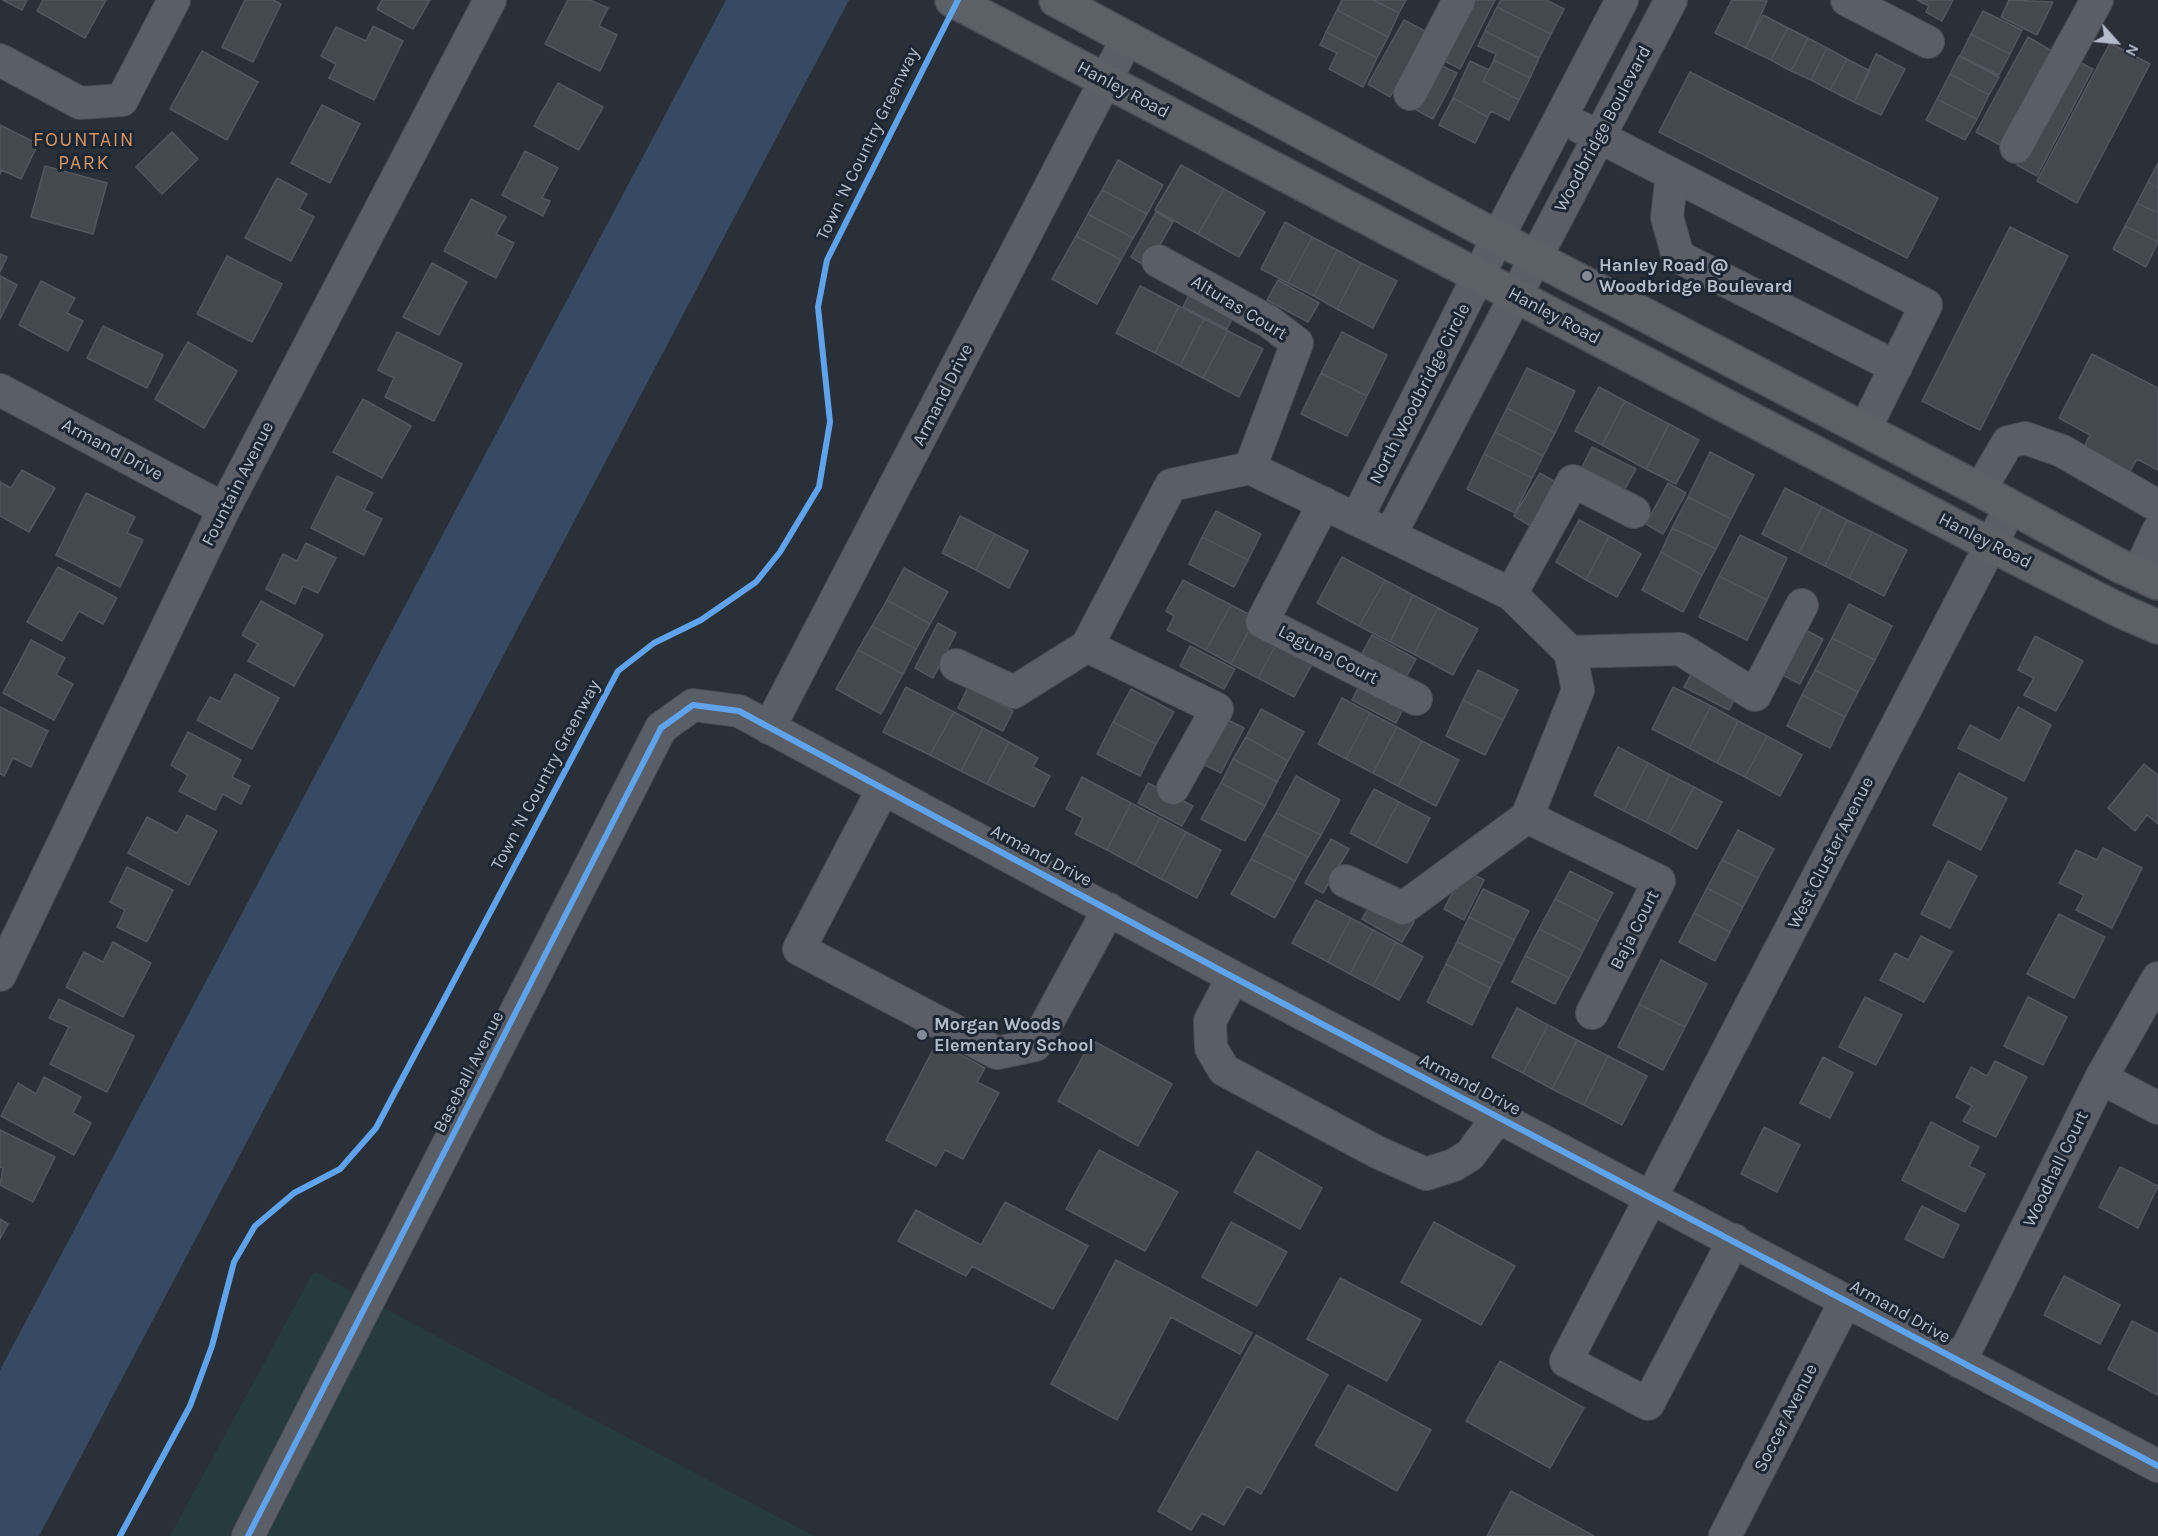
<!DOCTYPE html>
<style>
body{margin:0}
#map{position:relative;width:2158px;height:1536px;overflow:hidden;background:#2a3038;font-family:Karla,sans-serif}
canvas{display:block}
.north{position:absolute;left:2086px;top:12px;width:60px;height:60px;-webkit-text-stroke:4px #1d2633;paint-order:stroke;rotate:117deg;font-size:16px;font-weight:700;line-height:24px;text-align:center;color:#b4bcc9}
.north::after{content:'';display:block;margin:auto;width:21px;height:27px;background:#b4bcc9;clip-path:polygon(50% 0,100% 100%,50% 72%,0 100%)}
</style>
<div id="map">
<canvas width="2158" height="1536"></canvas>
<div class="north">N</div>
</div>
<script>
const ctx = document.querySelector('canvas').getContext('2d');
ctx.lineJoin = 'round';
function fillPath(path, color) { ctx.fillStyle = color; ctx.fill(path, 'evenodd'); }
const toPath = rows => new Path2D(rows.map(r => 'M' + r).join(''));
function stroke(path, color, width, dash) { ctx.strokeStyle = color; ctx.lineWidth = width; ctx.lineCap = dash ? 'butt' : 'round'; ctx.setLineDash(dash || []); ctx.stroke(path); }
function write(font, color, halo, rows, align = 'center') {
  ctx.font = font + ' Karla,sans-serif'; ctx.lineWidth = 6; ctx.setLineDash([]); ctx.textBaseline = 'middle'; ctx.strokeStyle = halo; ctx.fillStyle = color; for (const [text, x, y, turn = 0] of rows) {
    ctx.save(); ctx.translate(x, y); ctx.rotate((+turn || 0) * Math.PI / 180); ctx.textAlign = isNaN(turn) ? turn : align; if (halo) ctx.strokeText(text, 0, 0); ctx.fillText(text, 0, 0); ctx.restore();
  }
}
fillPath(toPath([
 [314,1271,421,1328,814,1536,170,1536]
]), '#273a3e');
fillPath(toPath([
 [726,0,849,0,39,1536,0,1536,0,1370]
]), '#384963');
const building = toPath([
 [3,0,27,0,22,10,3,0],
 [43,0,106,0,85,38,37,11,43,0],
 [245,0,273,0,281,4,253,62,222,47,245,0],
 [382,0,430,0,413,29,377,9,382,0],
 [568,0,590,0,608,8,599,26,617,35,600,71,545,44,568,0],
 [1342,0,1373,0,1399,13,1388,37,1337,10,1342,0],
 [1373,0,1406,0,1399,13,1373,0],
 [1469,0,1495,0,1460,69,1439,58,1469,0],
 [1501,0,1546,0,1564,9,1551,34,1497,7,1501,0],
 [1732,0,1767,1,1746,48,1715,33,1732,0],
 [1917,0,1953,0,1942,21,1926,12,1929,6,1917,0],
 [2009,0,2053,2,2037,35,2001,17,2009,0],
 [1497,7,1551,34,1539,58,1485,31,1497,7],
 [1337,10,1388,37,1377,58,1326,32,1337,10],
 [1983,11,2022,30,2010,54,1971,34,1983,11],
 [1763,15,1788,28,1771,60,1746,48,1763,15],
 [1404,20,1427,32,1390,97,1368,84,1404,20],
 [373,26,403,41,374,100,329,78,336,64,321,56,336,27,366,41,373,26],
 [1788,28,1808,38,1791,71,1771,60,1788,28],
 [1485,31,1539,58,1530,78,1494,60,1496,54,1478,46,1485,31],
 [1326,32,1377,58,1363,87,1329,69,1337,53,1320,45,1326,32],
 [1971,34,2010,54,1999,75,1960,56,1971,34],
 [2028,37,2052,51,2000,145,1976,132,2028,37],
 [1808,38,1827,48,1811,80,1791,71,1808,38],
 [2110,43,2150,64,2077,203,2037,181,2110,43],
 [1827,48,1847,59,1830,90,1811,80,1827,48],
 [202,51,258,82,227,140,170,109,202,51],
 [1876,54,1905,69,1881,115,1854,102,1876,54],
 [1959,56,1999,77,1989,95,1950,74,1959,56],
 [1847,59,1870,71,1854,102,1830,90,1847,59],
 [2073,59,2093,69,2037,176,2017,165,2073,59],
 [1494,60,1530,78,1519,100,1483,81,1494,60],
 [1470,61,1489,70,1483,81,1519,100,1509,120,1491,111,1488,117,1453,98,1470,61],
 [1436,63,1457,73,1433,119,1413,108,1436,63],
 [1690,72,1938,198,1907,258,1659,132,1690,72],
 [1950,74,1989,95,1977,119,1937,99,1950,74],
 [558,83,603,107,579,150,534,126,558,83],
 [1453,98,1488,117,1475,143,1439,125,1453,98],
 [1937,99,1977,119,1965,140,1926,120,1937,99],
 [322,105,360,124,330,183,291,163,322,105],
 [0,125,38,144,21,179,2,170,0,174,0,125],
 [172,132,198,159,162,194,136,167,172,132],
 [525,151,558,168,542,198,550,201,543,216,502,195,525,151],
 [1118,160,1163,185,1147,214,1102,190,1118,160],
 [2158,163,2158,188,2148,182,2158,163],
 [1181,165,1224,189,1198,234,1155,210,1181,165],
 [45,166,107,183,93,234,31,217,45,166],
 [277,178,307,194,299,209,314,217,291,261,245,238,277,178],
 [2148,182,2158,188,2158,213,2137,203,2148,182],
 [1224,189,1265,212,1239,257,1198,234,1224,189],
 [1102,190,1147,214,1133,238,1088,214,1102,190],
 [471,199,506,217,496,234,514,243,496,278,444,251,471,199],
 [2137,203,2158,213,2158,242,2125,226,2137,203],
 [1156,212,1173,222,1147,267,1131,257,1156,212],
 [1088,214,1133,238,1121,260,1076,236,1088,214],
 [1285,222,1312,237,1288,283,1261,269,1285,222],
 [2125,226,2158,242,2146,267,2113,249,2125,226],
 [2010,227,2068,256,1980,430,1922,401,2010,227],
 [1076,236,1121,260,1097,304,1052,279,1076,236],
 [1312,237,1337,250,1314,296,1288,283,1312,237],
 [1337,250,1361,263,1337,309,1314,296,1337,250],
 [0,254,7,257,0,272,0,254],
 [227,256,282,284,252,342,197,314,227,256],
 [432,263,467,282,439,335,403,317,432,263],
 [1361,263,1397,281,1373,328,1337,309,1361,263],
 [0,276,17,285,0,319,0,276],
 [1278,280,1319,303,1308,322,1267,300,1278,280],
 [41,281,75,298,67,313,83,321,68,351,19,325,41,281],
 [1140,286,1179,306,1155,353,1116,333,1140,286],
 [1193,287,1237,309,1227,329,1183,307,1193,287],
 [1179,306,1204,319,1180,366,1155,353,1179,306],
 [1204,319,1228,331,1203,378,1180,366,1204,319],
 [103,326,163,355,147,388,87,358,103,326],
 [1228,331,1263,349,1239,397,1203,378,1228,331],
 [397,332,462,364,434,421,385,397,394,378,378,370,397,332],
 [1342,332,1387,355,1367,396,1321,373,1342,332],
 [188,342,237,371,204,428,155,399,188,342],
 [2092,354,2158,388,2158,470,2137,459,2128,475,2082,451,2090,435,2059,418,2092,354],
 [1527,368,1575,391,1555,433,1507,408,1527,368],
 [1321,373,1367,396,1347,436,1301,414,1321,373],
 [1599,387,1625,401,1602,445,1575,431,1599,387],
 [363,399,411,426,382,478,333,452,363,399],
 [1625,401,1669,424,1646,469,1602,445,1625,401],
 [1507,408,1555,433,1543,456,1495,432,1507,408],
 [1669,424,1699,440,1676,484,1646,469,1669,424],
 [1495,432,1543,456,1532,478,1484,454,1495,432],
 [1592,447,1636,469,1625,489,1582,467,1592,447],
 [1710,452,1754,475,1731,519,1688,497,1710,452],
 [1484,454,1532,478,1515,513,1467,489,1484,454],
 [22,470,55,488,29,532,0,516,0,482,11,488,22,470],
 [1540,473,1559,484,1534,528,1514,516,1540,473],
 [337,476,373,493,364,510,382,519,364,555,311,528,337,476],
 [1668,483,1686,493,1663,534,1646,524,1668,483],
 [1785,488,1822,507,1799,553,1762,534,1785,488],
 [86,493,135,517,127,533,143,540,120,587,56,555,86,493],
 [1688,497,1731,519,1716,549,1672,528,1688,497],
 [1822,507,1847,520,1825,566,1799,553,1822,507],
 [1216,511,1261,534,1248,560,1202,537,1216,511],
 [960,516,995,534,976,570,942,553,960,516],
 [1579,520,1609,536,1586,580,1556,562,1579,520],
 [1847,520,1872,532,1849,578,1825,566,1847,520],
 [1672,528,1716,549,1702,575,1661,552,1672,528],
 [1872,532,1907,550,1884,596,1849,578,1872,532],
 [995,534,1028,551,1009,588,976,570,995,534],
 [1740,535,1787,558,1767,600,1719,576,1740,535],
 [1609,536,1641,554,1617,597,1586,580,1609,536],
 [1202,537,1248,560,1234,587,1189,564,1202,537],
 [306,543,336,558,318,593,303,586,295,604,266,589,283,554,297,561,306,543],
 [1661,552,1702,575,1683,612,1642,590,1661,552],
 [1342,557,1385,580,1359,626,1317,603,1342,557],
 [58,567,117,598,103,624,79,611,62,641,27,622,58,567],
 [904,568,948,592,930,624,887,600,904,568],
 [1719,576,1767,600,1747,640,1699,617,1719,576],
 [1183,580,1231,605,1206,650,1167,630,1174,616,1166,611,1183,580],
 [1385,580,1413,595,1390,642,1359,626,1385,580],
 [1413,595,1438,608,1414,654,1390,642,1413,595],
 [887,600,930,624,916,649,872,626,887,600],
 [261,601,323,635,294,686,248,661,258,644,242,635,261,601],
 [1849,604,1892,626,1875,660,1832,638,1849,604],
 [1231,605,1256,618,1231,664,1206,650,1231,605],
 [1438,608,1478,629,1453,675,1414,654,1438,608],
 [1256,618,1283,632,1258,678,1231,664,1256,618],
 [938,623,956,633,933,678,915,668,938,623],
 [872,626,916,649,903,674,858,650,872,626],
 [1802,628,1823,639,1800,684,1779,673,1802,628],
 [1283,632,1319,652,1294,697,1258,678,1283,632],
 [1372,635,1416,659,1405,679,1361,655,1372,635],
 [2035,636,2083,661,2056,711,2024,695,2034,678,2018,670,2035,636],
 [1832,638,1875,660,1858,692,1815,670,1832,638],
 [31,640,65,658,56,675,73,684,54,720,3,693,31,640],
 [1190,646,1235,669,1224,689,1180,666,1190,646],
 [858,650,903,674,881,714,836,689,858,650],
 [1695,668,1739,691,1729,710,1684,687,1695,668],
 [1478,670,1518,690,1503,720,1463,700,1478,670],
 [1815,670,1858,692,1845,717,1802,695,1815,670],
 [235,674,279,698,252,749,197,720,210,697,220,702,235,674],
 [1362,680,1406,703,1396,723,1352,700,1362,680],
 [906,687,954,712,930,755,883,732,906,687],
 [968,687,1013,711,1003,731,958,708,968,687],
 [1673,687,1711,706,1689,748,1652,729,1673,687],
 [1131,689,1174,712,1156,744,1113,722,1131,689],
 [1802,695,1845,717,1830,748,1787,726,1802,695],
 [1342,698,1370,713,1346,759,1318,744,1342,698],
 [1463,700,1503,720,1485,755,1446,736,1463,700],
 [1711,706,1738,721,1717,763,1689,748,1711,706],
 [0,707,48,731,31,767,13,758,4,776,0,774,0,707],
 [2018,707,2051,725,2024,781,1958,748,1970,725,2000,741,2018,707],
 [1261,709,1304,732,1288,761,1246,737,1261,709],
 [954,712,983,728,961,771,930,755,954,712],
 [1370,713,1397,727,1373,773,1346,759,1370,713],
 [1224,718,1244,728,1221,773,1201,763,1224,718],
 [1738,721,1767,736,1745,777,1717,763,1738,721],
 [1113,722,1156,744,1140,776,1097,754,1113,722],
 [1397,727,1422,741,1398,786,1373,773,1397,727],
 [983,728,1009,742,987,784,961,771,983,728],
 [188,732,241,760,232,777,250,786,241,804,223,794,215,810,179,791,188,775,171,765,188,732],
 [1767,736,1802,755,1780,796,1745,777,1767,736],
 [1246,737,1288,761,1277,782,1233,759,1246,737],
 [1422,741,1459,760,1436,806,1398,786,1422,741],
 [1009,742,1038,758,1033,767,1050,776,1034,807,987,784,1009,742],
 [1618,747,1648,763,1624,811,1594,795,1618,747],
 [1233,759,1277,782,1265,806,1221,783,1233,759],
 [1648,763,1670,775,1646,822,1624,811,1648,763],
 [2144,764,2158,775,2158,824,2147,815,2135,831,2108,808,2144,764],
 [1959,773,2007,798,1981,850,1933,825,1959,773],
 [1670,775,1694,787,1669,834,1646,822,1670,775],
 [1296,776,1340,800,1321,835,1276,813,1296,776],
 [1082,777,1131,803,1107,850,1075,834,1083,818,1066,809,1082,777],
 [1148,783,1193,806,1182,826,1138,803,1148,783],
 [1221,783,1265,806,1245,841,1201,819,1221,783],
 [1694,787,1722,802,1697,849,1669,834,1694,787],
 [1374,789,1399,802,1375,846,1350,833,1374,789],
 [1399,802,1430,818,1407,863,1375,846,1399,802],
 [1131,803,1160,818,1135,865,1107,850,1131,803],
 [1276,813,1321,835,1308,857,1264,834,1276,813],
 [187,815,217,831,189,885,128,853,147,817,177,833,187,815],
 [1160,818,1186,832,1161,879,1135,865,1160,818],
 [1738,830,1774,849,1758,878,1722,860,1738,830],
 [1186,832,1221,850,1197,898,1161,879,1186,832],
 [1264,834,1308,857,1295,881,1251,859,1264,834],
 [1331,839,1349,849,1323,893,1305,883,1331,839],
 [2103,848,2142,868,2112,928,2076,910,2084,895,2059,883,2076,850,2097,860,2103,848],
 [1251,859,1295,881,1275,918,1231,894,1251,859],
 [1722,860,1758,878,1743,907,1707,888,1722,860],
 [1948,861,1977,876,1950,928,1921,914,1948,861],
 [127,867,173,890,147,942,117,927,125,910,110,902,127,867],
 [1464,870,1484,880,1464,920,1444,909,1464,870],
 [1570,871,1613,893,1598,921,1555,899,1570,871],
 [1707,888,1743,907,1730,932,1694,913,1707,888],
 [1483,889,1529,911,1514,940,1469,917,1483,889],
 [1374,899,1414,922,1402,942,1362,919,1374,899],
 [1555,899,1598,921,1583,951,1539,929,1555,899],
 [1316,900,1351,918,1328,962,1292,943,1316,900],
 [1694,913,1730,932,1715,961,1679,942,1694,913],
 [2059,914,2105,937,2074,998,2027,974,2059,914],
 [1469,917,1514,940,1502,964,1457,942,1469,917],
 [1351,918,1373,930,1350,974,1328,962,1351,918],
 [1539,929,1583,951,1569,978,1525,956,1539,929],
 [1373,930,1396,942,1373,986,1350,974,1373,930],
 [1921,936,1952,952,1924,1002,1880,980,1895,953,1908,960,1921,936],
 [113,942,151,963,123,1017,66,987,84,952,103,962,113,942],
 [1396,942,1423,957,1399,1000,1373,986,1396,942],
 [1457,942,1502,964,1490,988,1446,964,1457,942],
 [1525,956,1569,978,1555,1004,1512,982,1525,956],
 [1661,960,1707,984,1685,1027,1639,1004,1661,960],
 [1446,964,1490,988,1472,1025,1427,1002,1446,964],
 [1865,997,1902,1015,1876,1065,1839,1047,1865,997],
 [2028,997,2067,1017,2043,1065,2004,1046,2028,997],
 [59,999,134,1036,107,1092,50,1064,69,1027,49,1018,59,999],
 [1639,1004,1685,1027,1663,1070,1618,1047,1639,1004],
 [1517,1008,1548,1025,1523,1073,1492,1057,1517,1008],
 [1548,1025,1577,1040,1552,1089,1523,1073,1548,1025],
 [1092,1040,1172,1084,1138,1146,1058,1101,1092,1040],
 [1577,1040,1608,1056,1584,1105,1552,1089,1577,1040],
 [937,1042,985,1068,977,1082,999,1093,963,1159,945,1150,936,1166,886,1140,937,1042],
 [1608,1056,1647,1076,1622,1125,1584,1105,1608,1056],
 [1823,1057,1853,1073,1830,1118,1800,1103,1823,1057],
 [1995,1061,2027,1077,1996,1137,1963,1121,1972,1106,1956,1097,1971,1067,1987,1076,1995,1061],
 [44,1077,81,1097,73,1113,91,1123,74,1155,1,1116,18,1083,36,1094,44,1077],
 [1931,1122,1979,1147,1969,1166,1985,1174,1965,1212,1902,1180,1931,1122],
 [1764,1127,1800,1145,1777,1192,1741,1174,1764,1127],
 [0,1130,55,1157,33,1202,0,1185,3,1168,0,1167,0,1130],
 [1099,1150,1178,1192,1145,1251,1066,1209,1099,1150],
 [1257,1151,1322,1188,1300,1229,1234,1192,1257,1151],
 [2120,1167,2158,1186,2138,1228,2099,1207,2120,1167],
 [1005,1202,1088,1246,1053,1309,972,1266,966,1276,898,1241,916,1210,981,1245,1005,1202],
 [1922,1206,1959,1225,1943,1258,1905,1239,1922,1206],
 [0,1219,8,1224,0,1239,0,1219],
 [1231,1222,1287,1252,1257,1306,1202,1277,1231,1222],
 [1434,1222,1515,1266,1481,1325,1401,1282,1434,1222],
 [1116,1260,1252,1333,1240,1354,1171,1317,1117,1420,1051,1384,1116,1260],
 [2064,1276,2120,1305,2100,1344,2044,1315,2064,1276],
 [1340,1278,1421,1320,1387,1381,1307,1339,1340,1278],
 [2132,1321,2158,1334,2158,1395,2108,1369,2132,1321],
 [1256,1335,1328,1375,1261,1494,1247,1486,1224,1525,1202,1513,1191,1530,1158,1511,1256,1335],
 [1500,1361,1584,1408,1550,1468,1466,1421,1500,1361],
 [1348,1385,1431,1430,1397,1491,1315,1445,1348,1385],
 [1511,1491,1594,1536,1487,1536,1511,1491]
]);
fillPath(building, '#444950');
stroke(building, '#52575f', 1.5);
const minor = toPath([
 [1847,0,1928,42],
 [0,60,80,103,122,100,174,0],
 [1410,94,1459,0],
 [1580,127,1926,305,1865,429],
 [2016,147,2097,0],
 [1672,175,1667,217,1677,253,1683,259,1896,367],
 [1158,261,1268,321,1297,343,1250,468],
 [0,390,224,509],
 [1980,490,2008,442,2025,438,2062,451,2158,506],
 [1324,503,1262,622,1416,699],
 [1357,518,1498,237,1622,0],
 [1390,535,1671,0],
 [2138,574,2158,531],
 [1511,594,1573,481,1634,512],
 [1087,646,1217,709,1173,788],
 [1570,652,1680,649,1755,695,1802,605],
 [956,665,1014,692,1087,646,1171,485,1250,468,1511,594,1570,652,1578,690,1527,817,1403,908,1345,881],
 [769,728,1127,39],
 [883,789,799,949,997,1053,1035,1045,1109,909],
 [1527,817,1659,881,1592,1013],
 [0,975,224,509,490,0],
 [1233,977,1210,1021,1211,1048,1224,1070,1377,1152,1426,1174,1454,1165,1470,1155,1498,1117],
 [2101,1078,2158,1108],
 [1734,1240,1648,1404,1566,1361,2010,508],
 [1960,1362,2101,1078,2158,978],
 [248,1536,661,728,693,705,739,711,1233,977,2158,1466],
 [1725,1536,1846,1300]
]);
const major = toPath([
 [952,0,1991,545,2121,611,2158,627],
 [1056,0,1536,258,1980,490,2118,565,2158,583]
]);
stroke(minor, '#484c53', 34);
stroke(major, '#484c55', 36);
stroke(minor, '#5a5e66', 32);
stroke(major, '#5c6168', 33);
stroke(toPath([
 [120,1536,190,1406,212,1346,234,1262,255,1226,294,1193,340,1169,376,1128,618,671,654,643,701,620,756,582,780,552,819,487,830,422,818,307,827,260,958,0],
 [248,1536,661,728,693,705,739,711,1233,977,2158,1466]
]), '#60a3ed', 6);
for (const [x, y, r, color] of [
 [1587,276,6,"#848b96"],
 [922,1035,6,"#848b96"]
]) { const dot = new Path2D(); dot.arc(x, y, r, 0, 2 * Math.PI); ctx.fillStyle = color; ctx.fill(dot); stroke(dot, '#1d2633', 2); }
write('18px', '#b4bcc9', '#1d2633', [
 ["Hanley Road",1123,90,28],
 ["Woodbridge Boulevard",1603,129,-62],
 ["Town 'N Country Greenway",868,144,-64],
 ["Alturas Court",1239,308,31],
 ["Hanley Road",1554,316,28],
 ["North Woodbridge Circle",1420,394,-63],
 ["Armand Drive",943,395,-63],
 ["Armand Drive",112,450,28],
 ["Fountain Avenue",238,484,-63],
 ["Hanley Road",1985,541,27],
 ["Laguna Court",1328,655,27],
 ["Town 'N Country Greenway",546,775,-62],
 ["West Cluster Avenue",1831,853,-63],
 ["Armand Drive",1041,856,28],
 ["Baja Court",1635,930,-63],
 ["Baseball Avenue",469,1072,-63],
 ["Armand Drive",1470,1085,28],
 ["Woodhall Court",2056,1169,-64],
 ["Armand Drive",1900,1312,29],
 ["Soccer Avenue",1786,1418,-63]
]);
write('bold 18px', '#b4bcc9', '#1d2633', [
 ["Hanley Road @",1599,266],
 ["Woodbridge Boulevard",1599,287],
 ["Morgan Woods",934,1025],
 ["Elementary School",934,1046]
], 'left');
ctx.letterSpacing = '1.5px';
write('20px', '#d59563', '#1d2633', [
 ["FOUNTAIN",84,140],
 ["PARK",84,163]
]);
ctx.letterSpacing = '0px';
</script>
